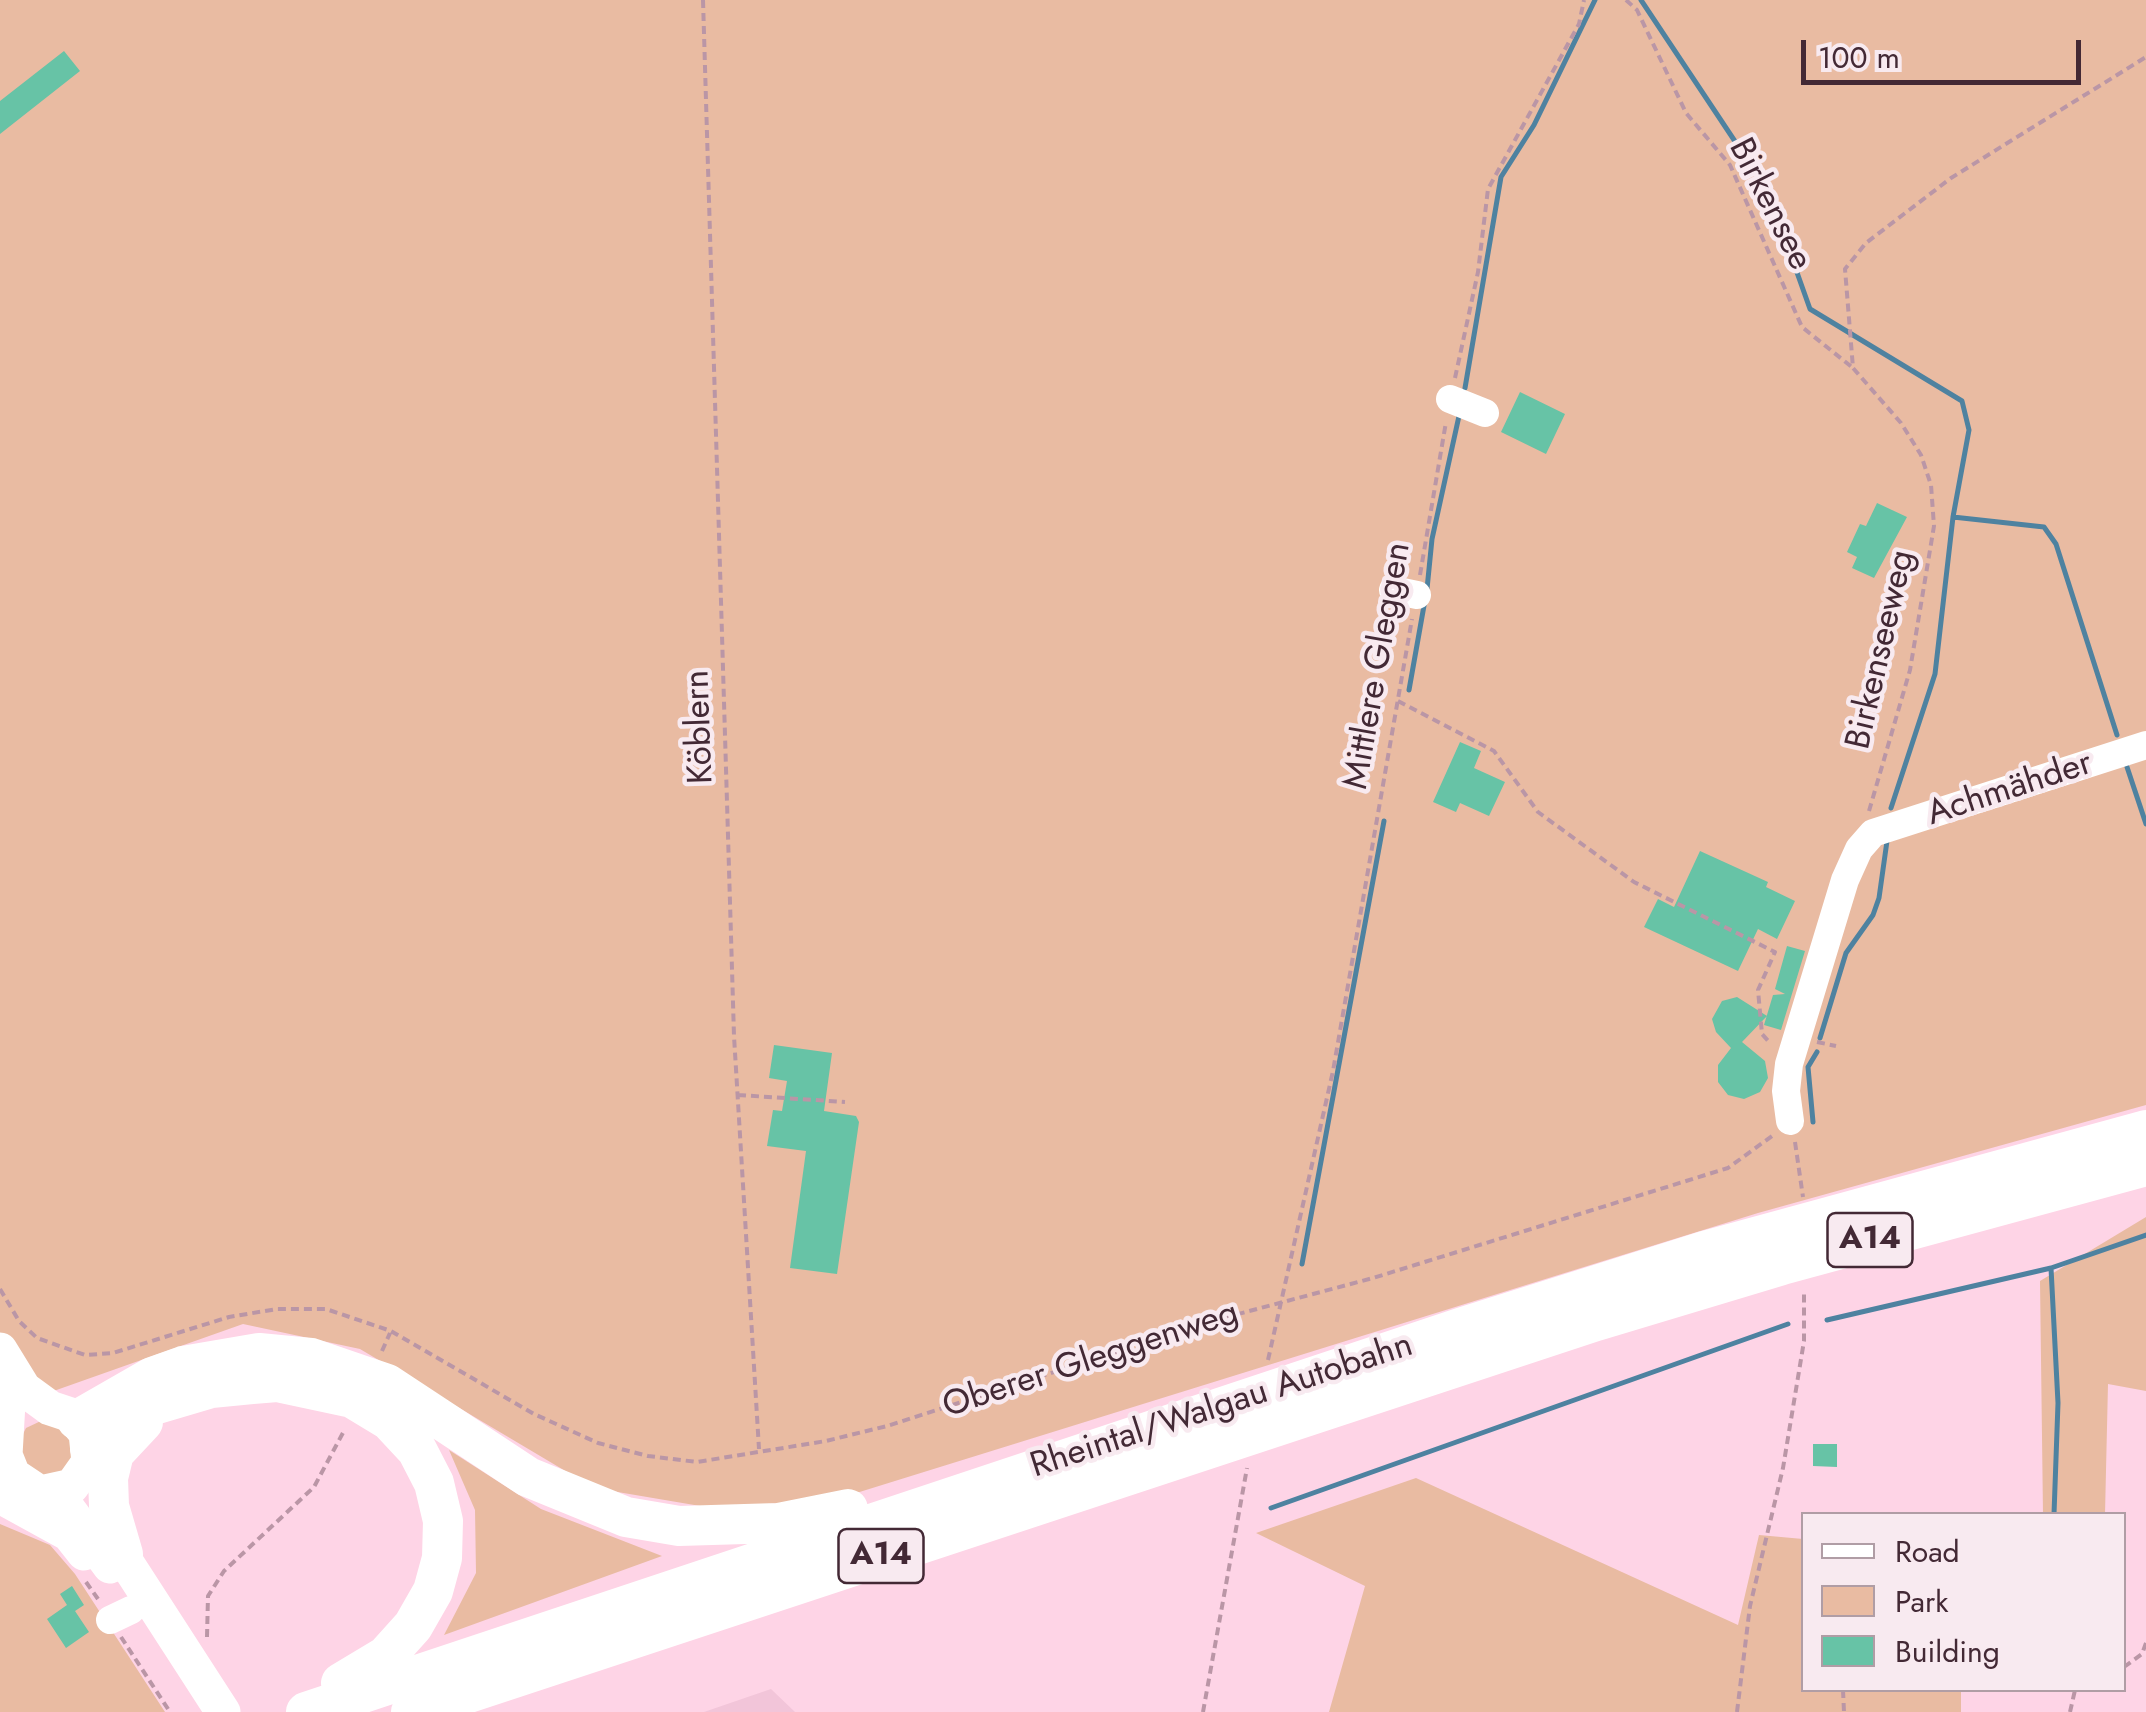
<!DOCTYPE html>
<meta charset="utf-8">
<style>
body{margin:0}
#map{position:relative;width:2146px;height:1712px;overflow:hidden;background:#fed4e6;font-family:Jost,sans-serif}
canvas{display:block}
.legend{position:absolute;left:1801px;top:1512px;width:325px;height:180px;box-sizing:border-box;background:#f8eaf0;border:2px solid #b09da5;margin:0;padding:12px 18px;list-style:none;font-size:30px;color:#432935}
.legend li{display:flex;align-items:center;gap:20px;height:50px}
.legend b{width:50px;border:2px solid #b09da5}
.scale{position:absolute;left:1801px;top:40px;width:280px;height:45px;box-sizing:border-box;border:5px solid #432935;border-top:0;padding-left:12px;font-size:30px;line-height:35px;white-space:nowrap;color:#432935;-webkit-text-stroke:8px #f8eaf0;paint-order:stroke}
</style>
<div id="map">
<canvas width="2146" height="1712"></canvas>
<ul class="legend">
<li><b style="height:12px;background:#fff"></b>Road</li>
<li><b style="height:28px;background:#e9bba2"></b>Park</li>
<li><b style="height:28px;background:#67c3a6"></b>Building</li>
</ul>
<div class="scale">100 m</div>
</div>
<script>
const ctx = document.querySelector('canvas').getContext('2d');
ctx.lineJoin = 'round';
function fillPath(path, color) { ctx.fillStyle = color; ctx.fill(path, 'evenodd'); }
const toPath = rows => new Path2D(rows.map(r => 'M' + r).join(''));
function stroke(path, color, width, dash) { ctx.strokeStyle = color; ctx.lineWidth = width; ctx.lineCap = dash ? 'butt' : 'round'; ctx.setLineDash(dash || []); ctx.stroke(path); }
function write(font, color, halo, rows, align = 'center') {
  ctx.font = font + ' Jost,sans-serif'; ctx.lineWidth = 9; ctx.setLineDash([]); ctx.textBaseline = 'middle'; ctx.strokeStyle = halo; ctx.fillStyle = color; for (const [text, x, y, turn = 0] of rows) {
    ctx.save(); ctx.translate(x, y); ctx.rotate((+turn || 0) * Math.PI / 180); ctx.textAlign = isNaN(turn) ? turn : align; if (halo) ctx.strokeText(text, 0, 0); ctx.fillText(text, 0, 0); ctx.restore();
  }
}
fillPath(toPath([
 [771,1689,795,1712,704,1712]
]), '#f2c5d9');
fillPath(toPath([
 [0,0,2146,0,2146,1105,1758,1213,837,1499,712,1508,594,1488,360,1349,243,1324,0,1410],
 [2146,1217,2146,1391,2108,1384,2105,1514,2043,1514,2040,1281],
 [43,1420,73,1433,73,1469,34,1479,17,1446,26,1428],
 [449,1450,541,1509,662,1556,444,1635,476,1573,475,1510],
 [1416,1478,1738,1625,1759,1535,1803,1539,1804,1690,1961,1690,1961,1712,1329,1712,1365,1586,1256,1533],
 [0,1524,50,1545,75,1574,165,1712,0,1712]
]), '#e9bba2');
stroke(toPath([
 [1641,0,1768,191,1810,309,1962,401,1969,430,1953,517,2044,527,2056,544,2117,735],
 [1465,388,1501,177,1534,125,1595,0],
 [1427,589,1432,539,1459,416],
 [1409,690,1425,600],
 [2127,767,2146,824],
 [1891,808,1935,674,1953,517],
 [1820,1038,1846,953,1873,915,1879,898,1887,841],
 [1813,1122,1808,1067,1817,1052],
 [1302,1264,1384,821],
 [2051,1268,2058,1403,2054,1514],
 [1827,1320,2051,1268,2146,1235],
 [1271,1508,1788,1324]
]), '#4e82a0', 5);
fillPath(toPath([
 [64,51,80,71,0,134,0,101],
 [1520,392,1565,414,1546,454,1501,432],
 [1877,503,1907,517,1874,578,1852,568,1857,557,1847,552,1860,524,1866,526],
 [1460,742,1481,751,1474,768,1505,782,1489,816,1460,803,1456,812,1433,802],
 [1700,851,1768,882,1766,887,1795,901,1777,939,1758,929,1738,971,1644,927,1658,899,1674,907],
 [1787,946,1805,951,1781,1030,1764,1025,1773,995,1785,994,1775,989],
 [1737,997,1767,1016,1742,1042,1765,1061,1768,1078,1760,1092,1744,1099,1728,1095,1718,1082,1718,1065,1731,1048,1716,1032,1712,1019,1722,1001],
 [774,1045,832,1053,824,1111,856,1116,859,1122,837,1274,790,1268,806,1151,767,1146,773,1110,782,1111,787,1081,769,1078],
 [1813,1444,1837,1444,1837,1467,1813,1466],
 [72,1586,84,1605,75,1611,89,1632,66,1648,47,1619,67,1605,60,1594]
]), '#67c3a6');
stroke(toPath([
 [703,0,734,1036,759,1449],
 [1626,0,1637,10,1686,113,1730,165,1802,327,1853,368],
 [1455,378,1478,272,1488,189,1579,24,1584,0],
 [1420,575,1446,422],
 [1398,701,1494,751,1538,812,1634,882,1775,952,1758,990,1762,1034,1771,1044],
 [1869,811,1910,670,1934,526,1931,485,1921,455,1901,423,1853,368,1845,269,1866,243,1951,178,2146,57],
 [1817,1042,1836,1046],
 [738,1095,845,1102],
 [1795,1142,1803,1197],
 [0,1289,19,1321,37,1338,85,1355,113,1353,229,1317,277,1309,326,1309,391,1331,534,1414,598,1443,648,1456,697,1462,826,1441,887,1426,1212,1321,1373,1278,1728,1168,1772,1136],
 [382,1351,390,1333],
 [1268,1360,1333,1071,1412,619],
 [86,1582,98,1599],
 [121,1637,170,1712],
 [207,1637,208,1596,224,1571,314,1487,345,1429],
 [2124,1667,2142,1654,2146,1643],
 [1843,1690,1844,1712],
 [1203,1712,1247,1468],
 [1737,1712,1750,1606,1783,1468,1804,1341,1804,1290],
 [2070,1712,2075,1690]
]), '#ba96a6', 4, [8, 5]);
stroke(toPath([
 [1450,399,1485,413],
 [1393,590,1417,595],
 [1790,1121,1786,1091,1789,1064,1845,880,1859,849,1873,833,2146,745],
 [110,1620,131,1610]
]), '#fff', 28);
stroke(toPath([
 [0,1350,24,1389,50,1408,71,1415,86,1433,89,1462,72,1486,40,1493,13,1475,5,1455,8,1403,0,1389],
 [51,1493,65,1505,110,1566],
 [0,1496,69,1534,84,1553],
 [106,1531,223,1712]
]), '#fff', 35);
stroke(toPath([
 [77,1420,152,1377,183,1366,259,1353,311,1358,387,1384,528,1477,626,1517,679,1526,778,1523,848,1509],
 [90,1448,140,1409,211,1388,252,1384,277,1382,352,1398,390,1421,417,1450,434,1483,443,1521,442,1558,433,1591,413,1626,386,1656,341,1683],
 [123,1554,109,1506,108,1478,114,1453,143,1422],
 [306,1712,1463,1327,1704,1251,2146,1130],
 [411,1712,1596,1321,1782,1265,2146,1166]
]), '#fff', 40);
for (const [x, y, w] of [
 [1870,1240,85],
 [881,1556,85]
]) { const box = new Path2D(); box.roundRect(x - w / 2, y - 27, w, 54, 8); ctx.fillStyle = '#f8eaf0'; ctx.fill(box); stroke(box, '#432935', 2.5); }
write('bold 32px', '#432935', null, [
 ["A14",1870,1240],
 ["A14",881,1556]
]);
write('35px', '#432935', '#f8eaf0', [
 ["Birkensee",1769,205,63],
 ["Birkenseeweg",1882,650,-77],
 ["Mittlere Gleggen",1379,666,-80],
 ["Köblern",701,727,-92],
 ["Achmähder",2010,790,-18],
 ["Oberer Gleggenweg",1091,1361,-18],
 ["Rheintal/Walgau Autobahn",1222,1407,-18]
]);
</script>
